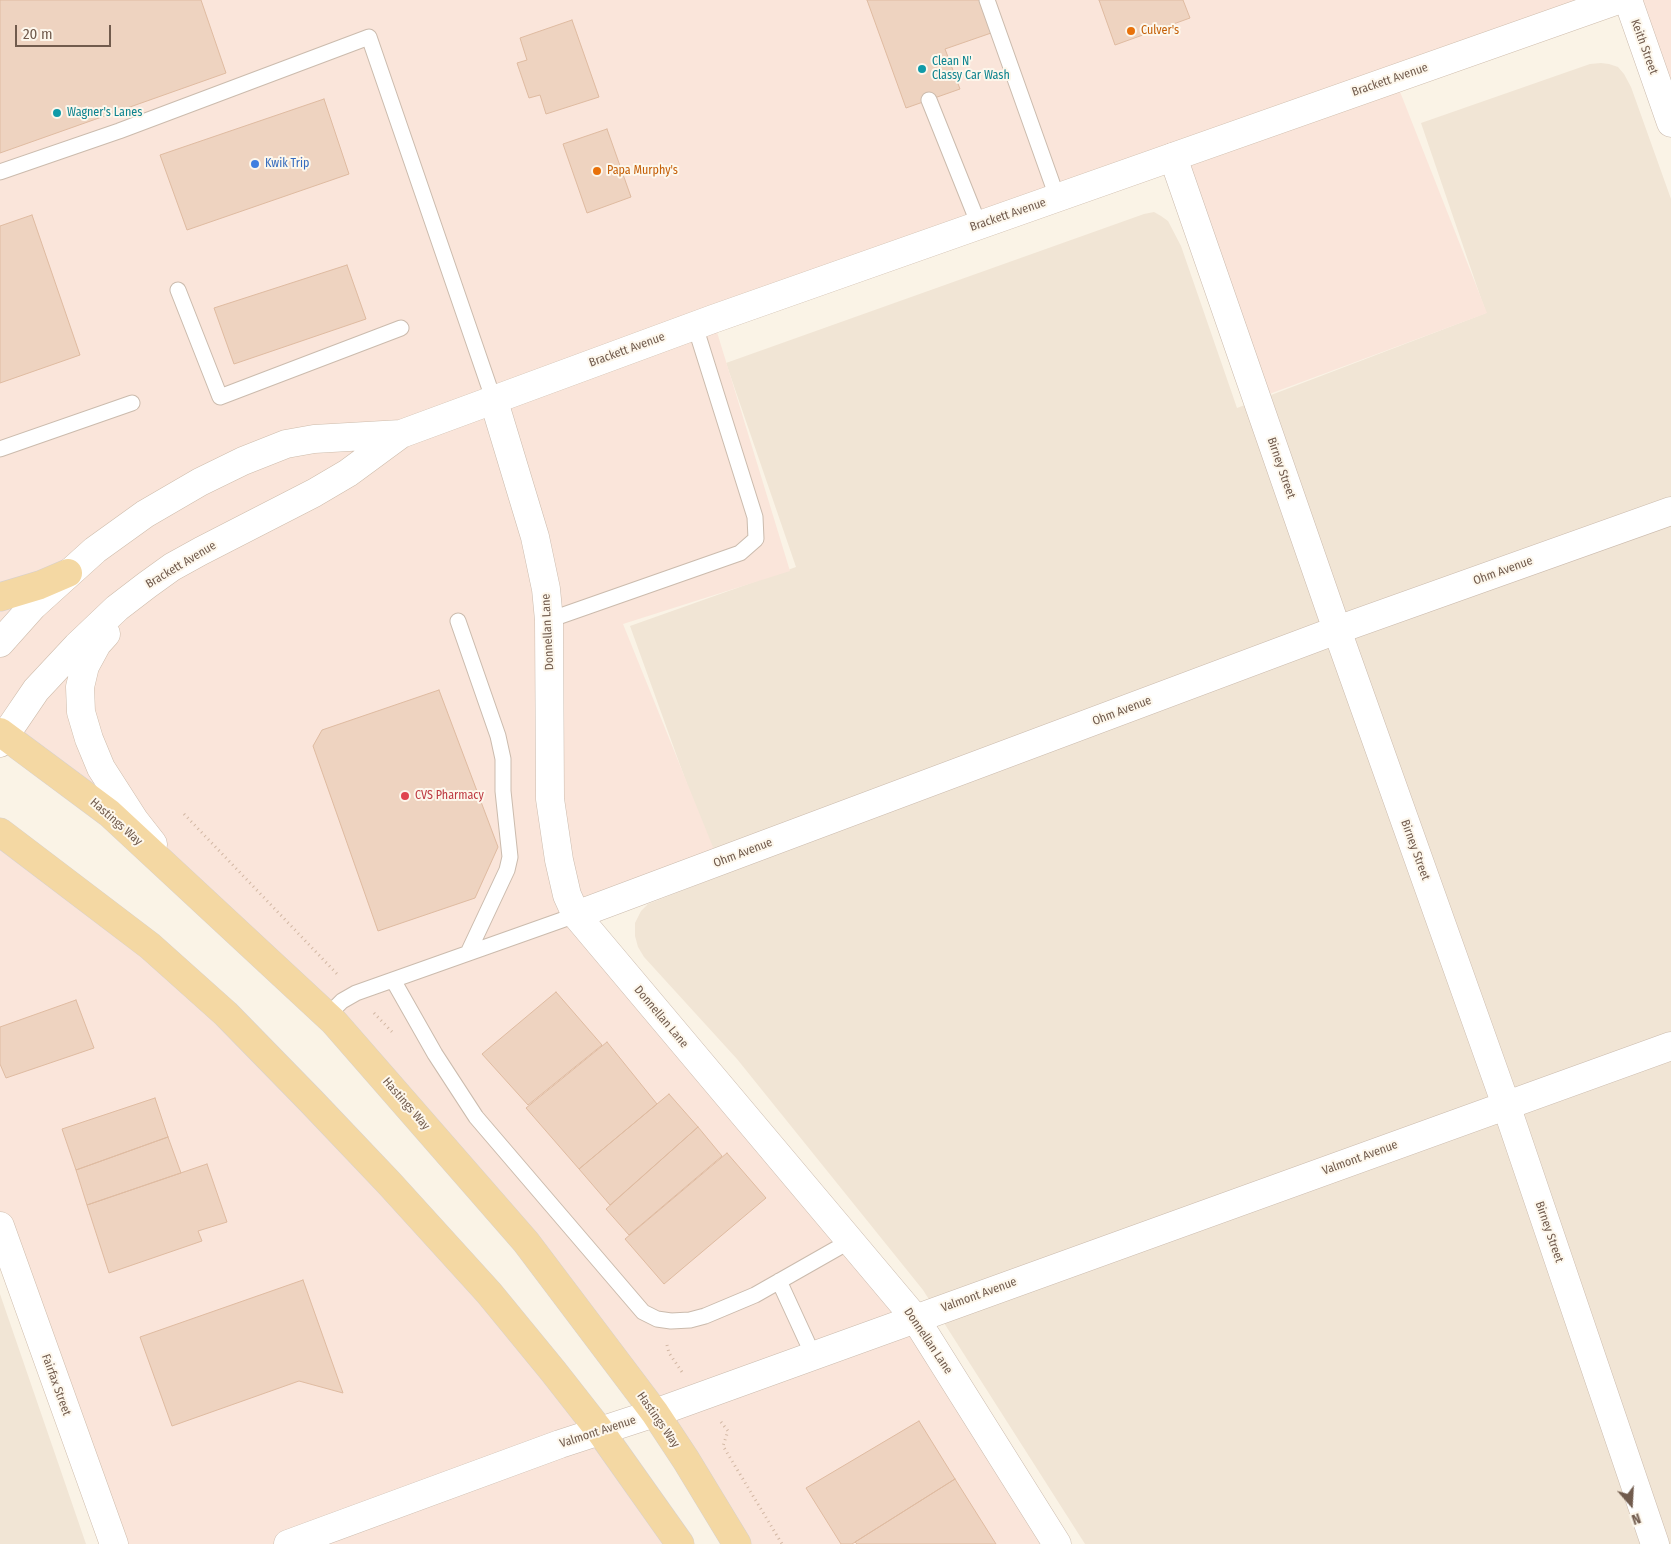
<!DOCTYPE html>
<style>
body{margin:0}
#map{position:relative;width:1671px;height:1544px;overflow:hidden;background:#faf3e6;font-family:"Fira Sans Condensed",sans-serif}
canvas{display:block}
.north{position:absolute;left:1606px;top:1479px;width:50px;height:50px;-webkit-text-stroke:4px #fdf7ec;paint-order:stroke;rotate:161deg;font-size:14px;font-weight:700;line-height:20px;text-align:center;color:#715b4d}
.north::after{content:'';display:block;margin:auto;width:18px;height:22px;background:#715b4d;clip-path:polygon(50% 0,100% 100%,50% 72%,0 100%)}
.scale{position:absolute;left:15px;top:25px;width:96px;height:22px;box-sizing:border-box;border:2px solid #715b4d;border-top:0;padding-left:6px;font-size:15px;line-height:18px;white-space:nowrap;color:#715b4d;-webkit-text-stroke:4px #fdf7ec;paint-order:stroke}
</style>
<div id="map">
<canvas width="1671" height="1544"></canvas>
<div class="north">N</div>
<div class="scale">20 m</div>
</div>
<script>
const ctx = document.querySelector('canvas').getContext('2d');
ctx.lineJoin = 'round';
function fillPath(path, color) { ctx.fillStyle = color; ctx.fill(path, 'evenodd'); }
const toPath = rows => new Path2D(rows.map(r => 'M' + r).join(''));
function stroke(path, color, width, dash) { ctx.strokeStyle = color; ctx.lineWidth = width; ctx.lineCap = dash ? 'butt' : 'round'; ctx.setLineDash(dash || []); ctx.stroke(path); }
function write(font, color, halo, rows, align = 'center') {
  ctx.font = font + ' "Fira Sans Condensed",sans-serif'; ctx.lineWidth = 4; ctx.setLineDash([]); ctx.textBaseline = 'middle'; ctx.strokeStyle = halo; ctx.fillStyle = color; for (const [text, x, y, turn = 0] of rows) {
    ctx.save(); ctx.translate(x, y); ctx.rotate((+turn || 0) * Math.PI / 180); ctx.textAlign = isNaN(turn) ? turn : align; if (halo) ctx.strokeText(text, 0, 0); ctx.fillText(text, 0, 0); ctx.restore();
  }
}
fillPath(toPath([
 [1601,63,1609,64,1618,67,1624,74,1631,87,1671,199,1671,1544,1085,1544,923,1290,737,1059,644,957,638,947,635,936,635,923,641,911,648,904,720,876,630,626,796,567,726,363,1144,214,1154,212,1161,216,1168,221,1181,246,1237,408,1486,313,1421,123,1590,64],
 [0,1294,86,1544,0,1544]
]), '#f1e5d5');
fillPath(toPath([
 [0,0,1618,0,1395,79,1487,313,1256,399,1173,157,713,319,790,571,623,624,719,862,576,915,915,1318,1057,1544,737,1544,686,1460,334,1022,0,728],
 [1628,0,1671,0,1671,123],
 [0,832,150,946,489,1293,669,1544,114,1544,0,1226]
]), '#fae5da');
const building = toPath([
 [0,0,201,0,226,73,0,153,0,0],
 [867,0,982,0,994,32,945,49,960,89,906,108,867,0],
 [1099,0,1183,0,1190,18,1115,45,1099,0],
 [572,20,599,97,546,114,540,95,529,98,517,63,527,60,520,38,572,20],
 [324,99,349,174,187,230,160,155,324,99],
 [607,129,631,197,587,213,563,144,607,129],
 [32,215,80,355,0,383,0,226,32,215],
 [347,265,366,319,234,364,214,308,347,265],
 [439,690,498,847,475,898,378,931,313,746,322,730,439,690],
 [556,992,602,1045,528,1105,482,1054,556,992],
 [76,1000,94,1048,6,1078,0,1064,0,1027,76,1000],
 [607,1042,657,1104,579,1169,526,1108,607,1042],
 [669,1094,698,1127,610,1205,579,1169,669,1094],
 [155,1098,168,1137,76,1170,62,1129,155,1098],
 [698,1127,722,1156,629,1235,606,1209,698,1127],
 [168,1137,181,1173,87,1205,76,1170,168,1137],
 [727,1153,766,1198,664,1284,625,1239,727,1153],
 [207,1164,227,1222,198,1231,202,1241,109,1273,87,1205,207,1164],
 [303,1280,343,1393,299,1381,172,1426,140,1337,303,1280],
 [919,1421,955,1479,852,1544,841,1544,806,1488,919,1421],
 [955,1479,996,1544,857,1544,855,1542,955,1479]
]);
fillPath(building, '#eed3c0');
stroke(building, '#dfbba1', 1);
const lane = toPath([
 [987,0,1057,197],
 [929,100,979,225],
 [0,172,119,131,369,37,493,398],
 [178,290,220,397,401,328],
 [0,449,132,403],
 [549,620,740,553,756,539,755,517,695,326],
 [458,621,498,736,503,759,503,791,510,857,507,870,468,953],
 [393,980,435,1054,476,1117,643,1312,657,1319,671,1321,690,1320,705,1316,755,1295,850,1241],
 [328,1015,342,1001,356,993,576,915],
 [779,1281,813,1355]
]);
const street = toPath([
 [1628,0,1671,123],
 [1173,157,1337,630,1506,1105,1655,1544],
 [493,398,535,537,546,589,549,620,550,799,559,860,567,895,576,915,915,1318,1057,1544],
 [576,915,1337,630,1671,511],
 [288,1544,560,1444,655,1413,1671,1046]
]);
const secondary = toPath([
 [106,634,97,644,85,666,80,687,81,712,89,739,101,768,135,821,153,844],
 [0,643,33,606,95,550,145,514,200,482,243,461,286,444,314,439,401,434],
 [0,743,36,690,77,646,117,608,147,585,172,567,201,551,314,493,348,473,401,434,713,319,1618,0],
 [0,1226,114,1544]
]);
const primary = toPath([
 [0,597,40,585,68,573],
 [0,732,109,813,334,1022,526,1242,655,1413,686,1460,737,1544],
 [0,832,150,946,226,1014,311,1101,389,1183,489,1293,553,1371,600,1431,680,1544]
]);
stroke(lane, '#cbbbad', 17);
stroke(street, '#cbbbad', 29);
stroke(secondary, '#cebcab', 29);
stroke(primary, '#d7d1cd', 29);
stroke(toPath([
 [184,814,339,976],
 [374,1013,394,1034],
 [667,1345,669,1353,682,1372],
 [721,1422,728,1431,723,1446,782,1544]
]), '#d2b7a3', 3, [1, 4]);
stroke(lane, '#fff', 15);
stroke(street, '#fff', 28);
stroke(secondary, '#fff', 28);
stroke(primary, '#f4d8a3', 28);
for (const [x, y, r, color] of [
 [1131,31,5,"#e8710a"],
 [922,69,5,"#0f9aa8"],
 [57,113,5,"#0f9aa8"],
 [255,164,5,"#3f7fe0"],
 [597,171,5,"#e8710a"],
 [405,796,5,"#e0444e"]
]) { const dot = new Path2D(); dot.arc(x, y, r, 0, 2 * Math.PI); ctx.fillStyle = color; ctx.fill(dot); stroke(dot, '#fdf7ec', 2); }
write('12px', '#c56008', '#fdf7ec', [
 ["Culver's",1141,31],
 ["Papa Murphy's",607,171]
], 'left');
write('12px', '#715b4d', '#fdf7ec', [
 ["Keith Street",1644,47,70],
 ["Brackett Avenue",1390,80,-19],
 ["Brackett Avenue",1008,215,-19],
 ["Brackett Avenue",627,350,-20],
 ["Birney Street",1281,468,71],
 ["Brackett Avenue",181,565,-31],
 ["Ohm Avenue",1503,571,-20],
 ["Donnellan Lane",548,632,-93],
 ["Ohm Avenue",1122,711,-21],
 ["Hastings Way",116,822,41],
 ["Birney Street",1415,850,70],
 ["Ohm Avenue",743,853,-21],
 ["Donnellan Lane",661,1017,50],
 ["Hastings Way",406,1104,49],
 ["Valmont Avenue",1360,1158,-20],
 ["Birney Street",1549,1232,71],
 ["Valmont Avenue",979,1295,-20],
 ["Donnellan Lane",928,1341,56],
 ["Fairfax Street",56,1385,70],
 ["Hastings Way",658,1420,55],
 ["Valmont Avenue",598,1432,-18]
]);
write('12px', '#0d838f', '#fdf7ec', [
 ["Clean N'",932,62],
 ["Classy Car Wash",932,76],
 ["Wagner's Lanes",67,113]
], 'left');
write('12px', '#366cbe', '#fdf7ec', [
 ["Kwik Trip",265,164]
], 'left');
write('12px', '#be3a42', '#fdf7ec', [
 ["CVS Pharmacy",415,796]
], 'left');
</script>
